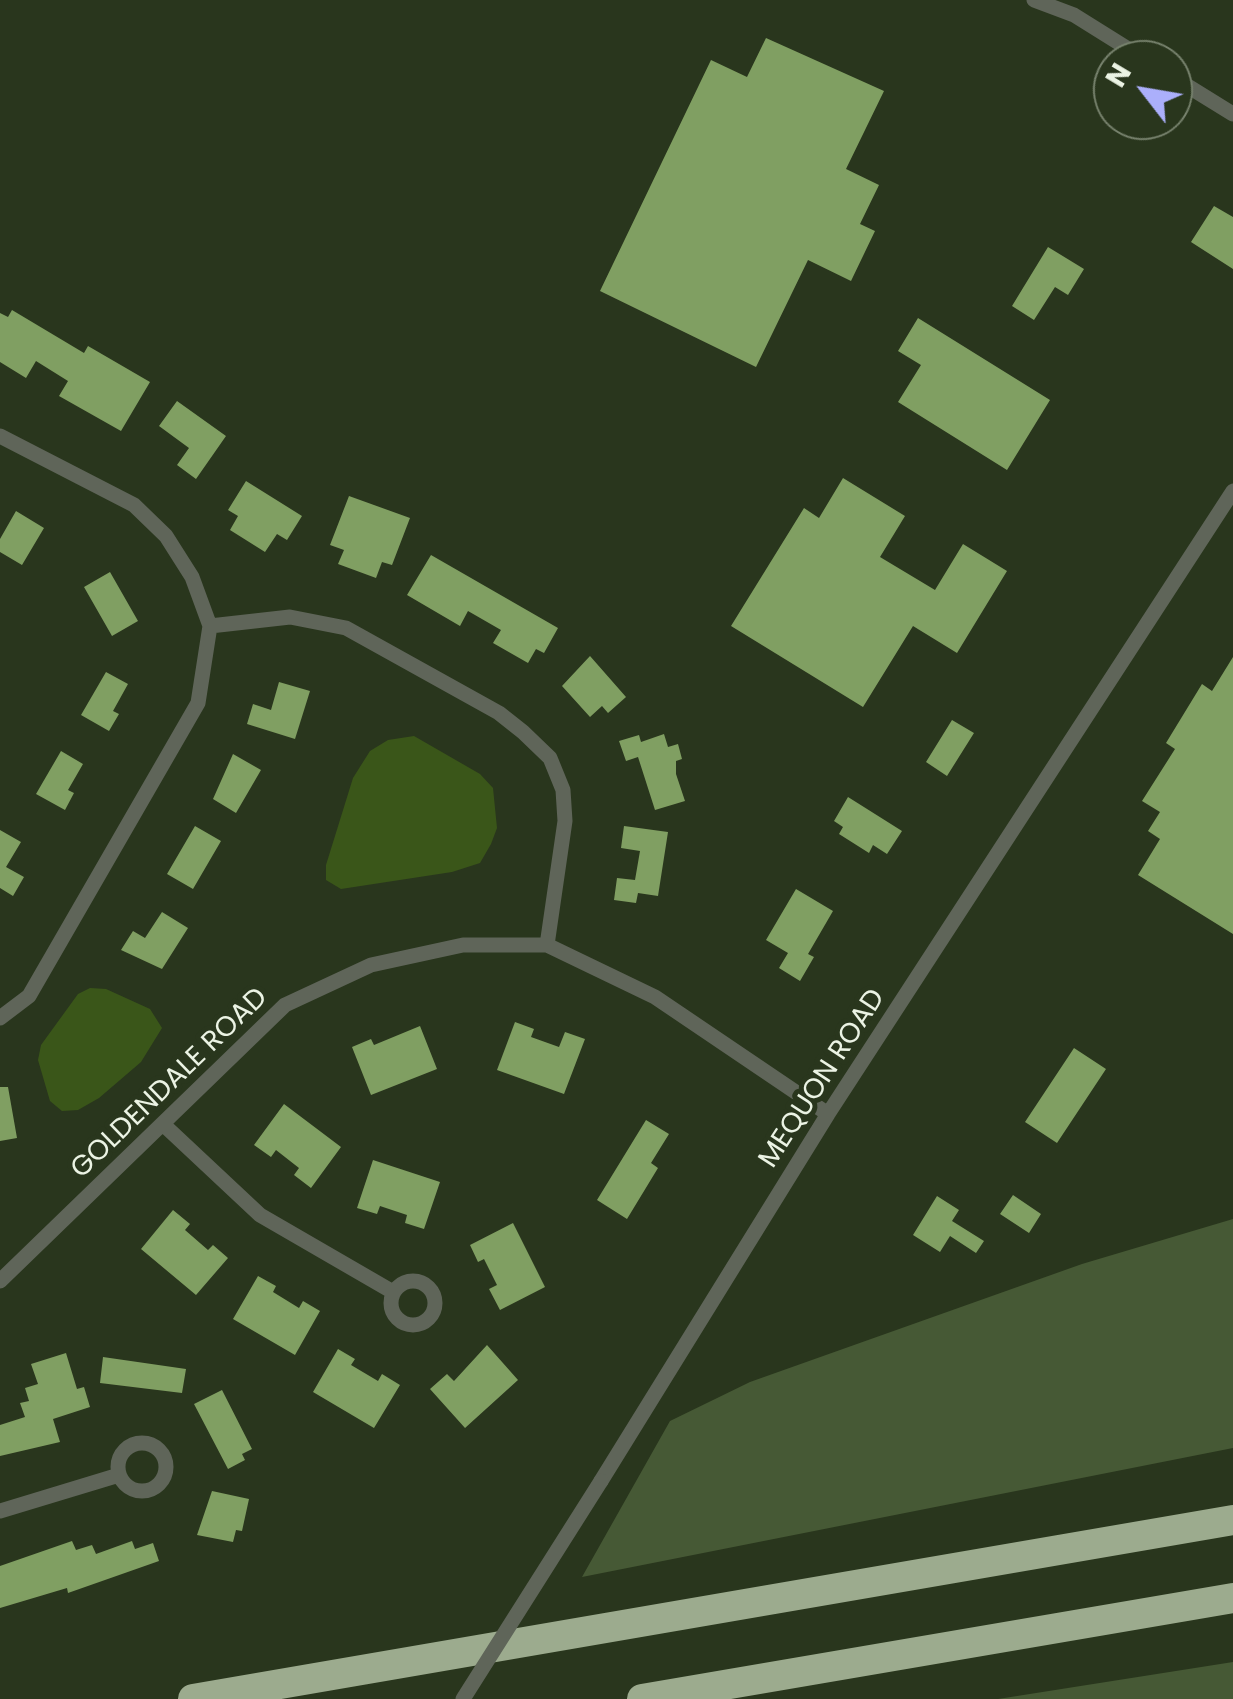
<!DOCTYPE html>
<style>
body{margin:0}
#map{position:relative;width:1233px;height:1699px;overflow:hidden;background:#29361d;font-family:Poppins,sans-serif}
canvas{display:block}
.north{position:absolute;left:1093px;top:40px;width:100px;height:100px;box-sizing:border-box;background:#29361d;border:2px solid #77826d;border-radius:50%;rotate:301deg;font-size:28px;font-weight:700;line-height:40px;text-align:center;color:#ebf3e4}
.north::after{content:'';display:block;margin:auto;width:35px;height:45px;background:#abaffb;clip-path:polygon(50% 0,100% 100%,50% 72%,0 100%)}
</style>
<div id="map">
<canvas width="1233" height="1699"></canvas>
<div class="north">N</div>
</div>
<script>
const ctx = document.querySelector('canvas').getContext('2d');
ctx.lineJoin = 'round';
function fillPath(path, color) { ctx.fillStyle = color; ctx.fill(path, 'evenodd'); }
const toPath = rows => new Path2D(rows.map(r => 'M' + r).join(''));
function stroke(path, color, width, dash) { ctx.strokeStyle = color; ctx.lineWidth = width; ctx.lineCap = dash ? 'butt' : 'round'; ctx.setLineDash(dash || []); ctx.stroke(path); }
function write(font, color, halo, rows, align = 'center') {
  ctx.font = font + ' Poppins,sans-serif'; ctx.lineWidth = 10; ctx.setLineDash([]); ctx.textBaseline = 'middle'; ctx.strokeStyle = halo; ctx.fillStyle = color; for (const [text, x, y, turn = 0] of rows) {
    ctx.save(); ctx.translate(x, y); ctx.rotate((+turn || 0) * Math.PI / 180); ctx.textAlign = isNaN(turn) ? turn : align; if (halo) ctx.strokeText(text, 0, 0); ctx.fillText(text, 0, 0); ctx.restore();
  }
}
fillPath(toPath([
 [1233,1219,1233,1448,582,1577,670,1421,750,1382,1082,1264],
 [1233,1662,1233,1699,998,1699]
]), '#465935');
fillPath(toPath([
 [414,736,480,774,493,788,497,828,491,844,480,863,452,872,341,889,326,880,326,865,353,778,370,751,388,740],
 [90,988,106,989,150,1009,162,1028,141,1062,99,1098,78,1110,62,1111,50,1101,38,1060,41,1045,78,994]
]), '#3a5619');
fillPath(toPath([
 [766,38,884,91,846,169,879,185,860,224,875,231,851,281,808,260,756,367,600,291,711,60,747,77],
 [1214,206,1233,217,1233,269,1191,242],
 [1048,247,1084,269,1068,295,1055,287,1034,320,1012,306],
 [12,310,84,353,88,346,150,382,121,431,59,396,68,381,36,361,26,378,0,362,0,313,8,317],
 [918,318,1050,400,1007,470,898,402,921,365,898,351],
 [177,401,226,436,196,479,177,465,189,448,159,426],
 [843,478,905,516,880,557,935,590,963,544,1007,571,957,653,913,626,863,707,731,626,804,508,819,518],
 [246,481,302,516,287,540,277,534,265,552,230,530,238,516,228,510],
 [349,496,410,518,392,565,382,562,376,578,338,564,344,550,330,545],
 [16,511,44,528,22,565,0,552,0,539],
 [431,555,558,628,544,653,536,649,528,663,493,643,501,630,468,611,460,626,407,595],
 [110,572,138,621,112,636,84,587],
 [590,656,626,697,608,713,602,706,590,717,562,686],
 [1233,657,1233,934,1138,875,1160,839,1148,831,1160,812,1142,801,1175,749,1166,743,1202,684,1212,691],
 [106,672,128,684,113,711,119,714,109,731,81,715],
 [279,682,310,691,295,739,247,724,253,704,271,710],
 [952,720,974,733,947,776,926,762],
 [664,734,668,747,678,744,682,759,676,761,676,774,685,801,655,810,638,757,626,761,619,741,639,735,641,742],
 [61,751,83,764,68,790,74,793,65,810,36,794],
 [233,754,261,770,236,813,213,799],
 [848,797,902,831,887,854,873,845,869,853,839,834,843,827,834,821],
 [195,826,221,841,193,889,167,874],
 [624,826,668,832,658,896,638,893,636,903,614,900,617,878,635,880,640,851,621,848],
 [0,830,21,842,6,867,24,877,13,896,0,888],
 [796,889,833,911,808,954,814,957,800,981,779,968,788,953,766,940],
 [162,912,188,928,162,969,121,950,133,931,145,938],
 [515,1022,534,1029,531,1037,559,1047,565,1032,585,1039,564,1094,497,1070],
 [420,1026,437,1069,371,1095,352,1047,371,1039,374,1045],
 [1074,1048,1106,1069,1057,1143,1025,1122],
 [0,1087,8,1087,17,1138,0,1141],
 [284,1104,341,1147,311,1188,294,1175,299,1168,276,1150,271,1157,254,1145],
 [646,1120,669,1134,651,1163,658,1168,627,1219,597,1200],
 [373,1160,440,1182,424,1229,405,1223,407,1215,380,1206,377,1214,357,1208],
 [1013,1195,1041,1214,1029,1233,1000,1214],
 [937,1196,959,1210,952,1221,984,1241,976,1253,950,1236,940,1252,913,1235],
 [173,1210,190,1224,185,1230,208,1250,213,1245,228,1258,196,1295,141,1249],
 [513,1223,545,1287,500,1310,489,1289,497,1285,484,1259,478,1262,470,1245],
 [258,1276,276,1286,273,1292,299,1308,303,1301,320,1311,295,1355,233,1319],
 [487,1345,518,1380,465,1428,430,1389,447,1374,454,1381],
 [338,1349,355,1359,351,1365,378,1381,382,1374,400,1385,374,1428,313,1392],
 [66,1353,77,1389,84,1387,90,1407,53,1419,60,1442,0,1456,0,1425,25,1417,20,1403,29,1401,25,1388,38,1384,31,1364],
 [103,1357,186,1369,182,1393,100,1383],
 [222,1390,252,1449,242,1454,245,1460,228,1469,194,1404],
 [212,1491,249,1499,242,1531,236,1530,233,1542,197,1535],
 [72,1541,76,1550,92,1545,96,1554,132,1541,135,1549,153,1543,159,1561,68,1593,67,1588,0,1608,0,1566]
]), '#809f62');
stroke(toPath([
 [1034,0,1074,15,1146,60],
 [1173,77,1233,114],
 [0,436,134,505,166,536,192,577,210,626,198,703,29,996,0,1018],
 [210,626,290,617,346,628,499,713,523,732,550,758,563,790,565,821,547,945],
 [165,1126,260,1215,393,1292],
 '391 1303a22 22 0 1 1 44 0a22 22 0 1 1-44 0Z',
 [0,1281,285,1005,371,965,463,945,547,945,655,997,828,1114],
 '118 1467a24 24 0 1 1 48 0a24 24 0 1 1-48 0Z',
 [601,1481,828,1114,1233,491],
 [0,1511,119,1475]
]), '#5f6559', 15);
stroke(toPath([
 [193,1699,1233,1520],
 [642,1699,1233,1598]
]), '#9cab8e', 30);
stroke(toPath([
 [463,1699,601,1481]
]), '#5f6559', 15);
write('28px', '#ebf3e4', '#29361d', [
 ["MEQUON ROAD",823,1079,-57],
 ["GOLDENDALE ROAD",170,1084,-44]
]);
</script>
